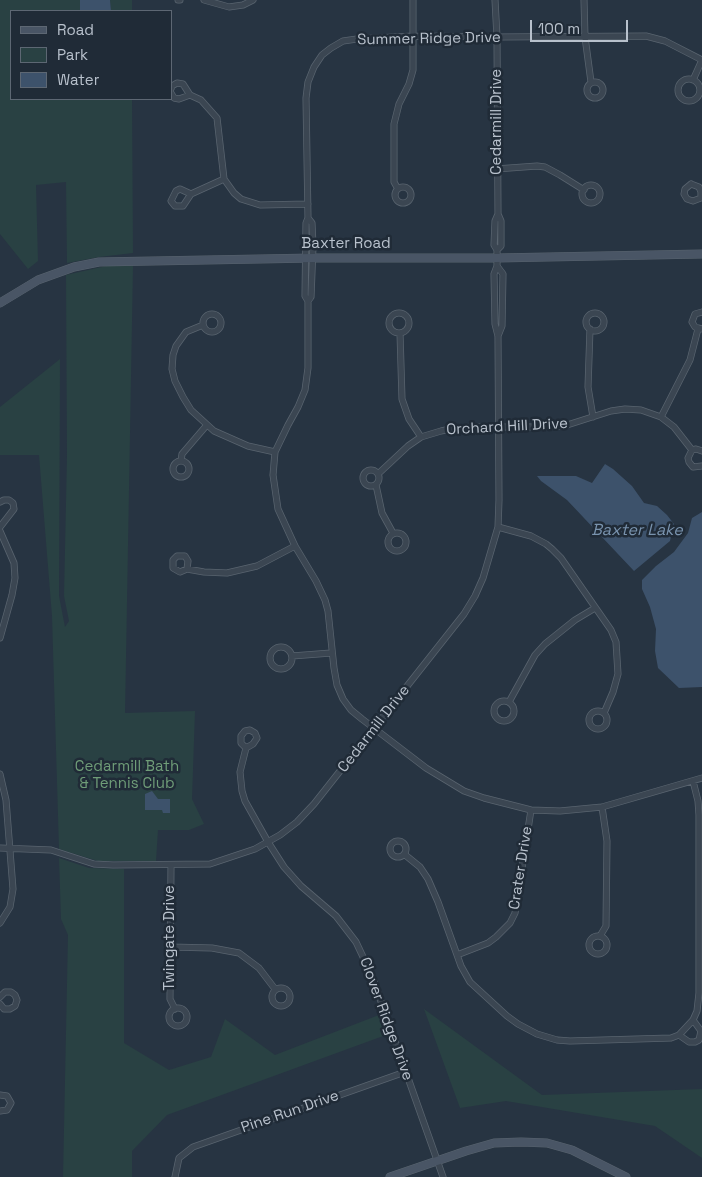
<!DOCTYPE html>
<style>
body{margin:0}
#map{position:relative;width:702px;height:1177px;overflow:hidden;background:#273442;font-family:"Space Grotesk",sans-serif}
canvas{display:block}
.legend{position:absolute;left:10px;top:10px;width:162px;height:90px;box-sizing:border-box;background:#202b37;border:1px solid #5d6773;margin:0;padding:6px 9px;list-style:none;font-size:15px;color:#b8c1cc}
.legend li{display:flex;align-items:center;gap:10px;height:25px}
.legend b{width:25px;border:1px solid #5d6773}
.scale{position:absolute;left:530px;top:20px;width:98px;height:22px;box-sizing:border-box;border:2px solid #b8c1cc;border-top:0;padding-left:6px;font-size:15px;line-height:18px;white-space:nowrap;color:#b8c1cc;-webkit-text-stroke:4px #202b37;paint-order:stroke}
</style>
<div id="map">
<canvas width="702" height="1177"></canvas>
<ul class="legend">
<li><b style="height:6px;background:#495565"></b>Road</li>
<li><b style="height:14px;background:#294143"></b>Park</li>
<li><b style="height:14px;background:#3d526b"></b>Water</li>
</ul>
<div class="scale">100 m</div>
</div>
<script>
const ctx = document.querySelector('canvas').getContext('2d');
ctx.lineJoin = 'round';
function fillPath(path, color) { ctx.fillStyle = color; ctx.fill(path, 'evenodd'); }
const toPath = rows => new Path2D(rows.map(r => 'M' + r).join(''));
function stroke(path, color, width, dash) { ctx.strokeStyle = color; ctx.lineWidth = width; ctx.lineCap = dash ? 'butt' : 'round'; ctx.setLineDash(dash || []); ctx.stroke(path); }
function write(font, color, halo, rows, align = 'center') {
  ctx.font = font + ' "Space Grotesk",sans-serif'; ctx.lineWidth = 5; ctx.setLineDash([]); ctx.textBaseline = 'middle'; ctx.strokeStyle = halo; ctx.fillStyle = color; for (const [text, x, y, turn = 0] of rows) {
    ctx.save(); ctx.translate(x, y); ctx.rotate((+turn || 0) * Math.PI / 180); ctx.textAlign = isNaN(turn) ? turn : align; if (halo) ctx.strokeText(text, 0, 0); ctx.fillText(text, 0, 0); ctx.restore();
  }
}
fillPath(toPath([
 [0,0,80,0,80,11,11,11,11,99,132,99,133,253,99,257,67,263,66,182,36,185,38,261,28,269,0,234],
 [110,0,132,0,132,11,111,11],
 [106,266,133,266,125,713,195,711,192,799,204,824,189,830,158,830,156,861,98,861,59,849,52,616,39,455,0,455,0,407,60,359,59,596,65,627,69,621,64,596,67,456,66,275],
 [59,858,89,868,124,869,124,1043,169,1070,211,1057,225,1019,275,1055,379,1015,386,1035,167,1115,132,1151,132,1177,63,1177,68,935,61,919],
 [424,1009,542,1095,702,1089,702,1158,655,1126,506,1101,460,1108]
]), '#294143');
fillPath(toPath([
 [80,0,110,0,111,11,80,11],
 [605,464,613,469,632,486,644,503,657,506,667,515,674,524,670,541,634,571,567,500,541,481,537,476,576,476,592,483],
 [702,512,702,687,679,688,658,668,655,651,656,629,650,607,642,589,642,580,656,566,674,552,688,533,692,518],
 [152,791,158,799,170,799,170,813,163,813,162,810,145,810,145,794]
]), '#3d526b');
const street = toPath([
 [178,0,180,0],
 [204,0,229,7,243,5,253,0],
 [584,0,585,37,591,82],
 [702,60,665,41,646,36,497,37,414,36,357,39,343,41,331,48,322,55,314,67,308,82,306,98,308,218,306,223,305,296,308,301,308,368,305,390,298,407,288,425,275,452,273,475,278,509,295,546,316,581,325,600,328,611,334,668,337,685,343,699,351,710,362,719,426,768,464,791,484,798,531,810,560,811,602,807,702,778],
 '678 90a11 11 0 1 1 22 0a11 11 0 1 1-22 0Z',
 [693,80,702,60],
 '587 90a8 8 0 1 1 16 0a8 8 0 1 1-16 0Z',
 [171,89,172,86,177,83,183,84,190,95,201,100,217,118,224,179,234,193,241,199,260,205,308,204],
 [171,93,174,98,179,99,190,95],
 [496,169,537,166,545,167,560,175,584,190],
 [691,184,699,187,701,192,701,198,693,201,687,199,684,194,685,189,691,184],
 '582 194a9 9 0 1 1 18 0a9 9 0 1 1-18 0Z',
 '395 195a8 8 0 1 1 16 0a8 8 0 1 1-16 0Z',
 [398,189,394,182,394,124,399,104,409,84,413,70,413,0],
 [191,194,183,206,175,206,171,201,176,191,180,189,191,194,224,179],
 [497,250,501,246,501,221,498,214],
 [497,266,503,274,502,326,498,336],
 [308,301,311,297,313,246,312,223,308,218],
 [702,312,695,314,692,322,695,327,702,329],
 '389 323a10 10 0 1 1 20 0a10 10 0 1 1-20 0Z',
 '586 322a9 9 0 1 1 18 0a9 9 0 1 1-18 0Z',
 '203 323a9 9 0 1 1 18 0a9 9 0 1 1-18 0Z',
 [203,325,186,332,176,346,173,355,172,369,175,381,183,397,191,410,214,431,248,446,275,452],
 [590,329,588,387,593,417],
 [400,333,402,399,409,419,421,437],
 [661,417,690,360,698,329],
 [702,451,696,449,692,450,688,458,689,462,693,467,702,466],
 '173 469a8 8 0 1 1 16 0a8 8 0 1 1-16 0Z',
 [181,461,182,454,206,426],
 '363 478a8 8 0 1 1 16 0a8 8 0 1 1-16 0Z',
 [378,474,408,446,421,437,441,431,455,428,476,427,541,427,564,426,611,411,625,409,641,410,661,417,674,427,692,450],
 [376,485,382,513,393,533],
 [0,502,4,500,9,500,13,503,14,509,0,527],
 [498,527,531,536,546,544,552,549,561,558,611,630,616,642,618,674,613,692,604,713],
 [0,531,14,563,15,578,12,595,0,638],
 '388 542a9 9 0 1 1 18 0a9 9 0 1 1-18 0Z',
 [187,569,188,561,185,556,177,556,173,560,173,568,180,572,187,569,204,572,227,573,257,566,295,546],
 '270 658a11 11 0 1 1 22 0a11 11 0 1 1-22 0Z',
 [292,656,331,653],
 '494 711a10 10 0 1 1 20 0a10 10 0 1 1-20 0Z',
 [509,702,535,655,545,644,575,620,595,608],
 '589 720a9 9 0 1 1 18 0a9 9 0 1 1-18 0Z',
 [246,748,241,743,241,736,245,731,250,730,255,733,257,738,253,744,246,748,240,772,242,791,245,801,268,842,284,867,301,886,336,916,356,942,372,976,443,1177],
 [0,774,6,800,13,889,10,907,0,923],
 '390 849a8 8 0 1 1 16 0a8 8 0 1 1-16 0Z',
 [0,848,51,850,94,864,113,865,210,864,255,849,280,835,297,822,314,804,464,614,475,596,483,578,498,527,499,500,498,336,495,324,494,274,497,266,497,250,494,245,495,221,498,214,497,37,495,0],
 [404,854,420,867,428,879,438,902,461,966,470,982,507,1016,518,1024,537,1034,557,1040,570,1041,671,1038,679,1035,693,1020,697,1011,699,993,699,815,698,801,693,781],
 [171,865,170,999,175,1009],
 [600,936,606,926,607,841,602,807],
 '589 945a9 9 0 1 1 18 0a9 9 0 1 1-18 0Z',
 [170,947,212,948,239,953,259,968,275,989],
 [457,955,488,943,496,937,510,923,515,913,531,810],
 '272 997a9 9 0 1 1 18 0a9 9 0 1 1-18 0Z',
 [0,997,5,992,11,992,15,995,17,1000,15,1006,10,1009,4,1009,0,1004],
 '169 1017a9 9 0 1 1 18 0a9 9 0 1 1-18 0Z',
 [679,1035,689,1042,695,1042,699,1040,701,1031,693,1020],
 [0,1095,7,1096,11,1103,7,1110,0,1111],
 [175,1177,179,1158,193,1147,405,1072]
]);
const secondary = toPath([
 [0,303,38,280,74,267,99,262,313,258,497,258,702,254],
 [390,1177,466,1151,494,1143,521,1142,547,1143,572,1150,626,1177]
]);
stroke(street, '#59646f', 7);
stroke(secondary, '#59646f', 9);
stroke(street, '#3b4652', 5.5);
stroke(secondary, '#495565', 8);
write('15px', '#b8c1cc', '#202b37', [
 ["Summer Ridge Drive",429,39,-1],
 ["Cedarmill Drive",497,122,-90],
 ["Baxter Road",346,244],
 ["Orchard Hill Drive",507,427,-3],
 ["Cedarmill Drive",374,729,-52],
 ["Crater Drive",521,868,-81],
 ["Twingate Drive",170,938,-90],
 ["Clover Ridge Drive",386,1019,70],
 ["Pine Run Drive",290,1112,-19]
]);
write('15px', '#6f9d78', '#202b37', [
 ["Cedarmill Bath",127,767],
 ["& Tennis Club",127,784]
]);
write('italic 16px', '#7993ae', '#202b37', [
 ["Baxter Lake",637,531]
]);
</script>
